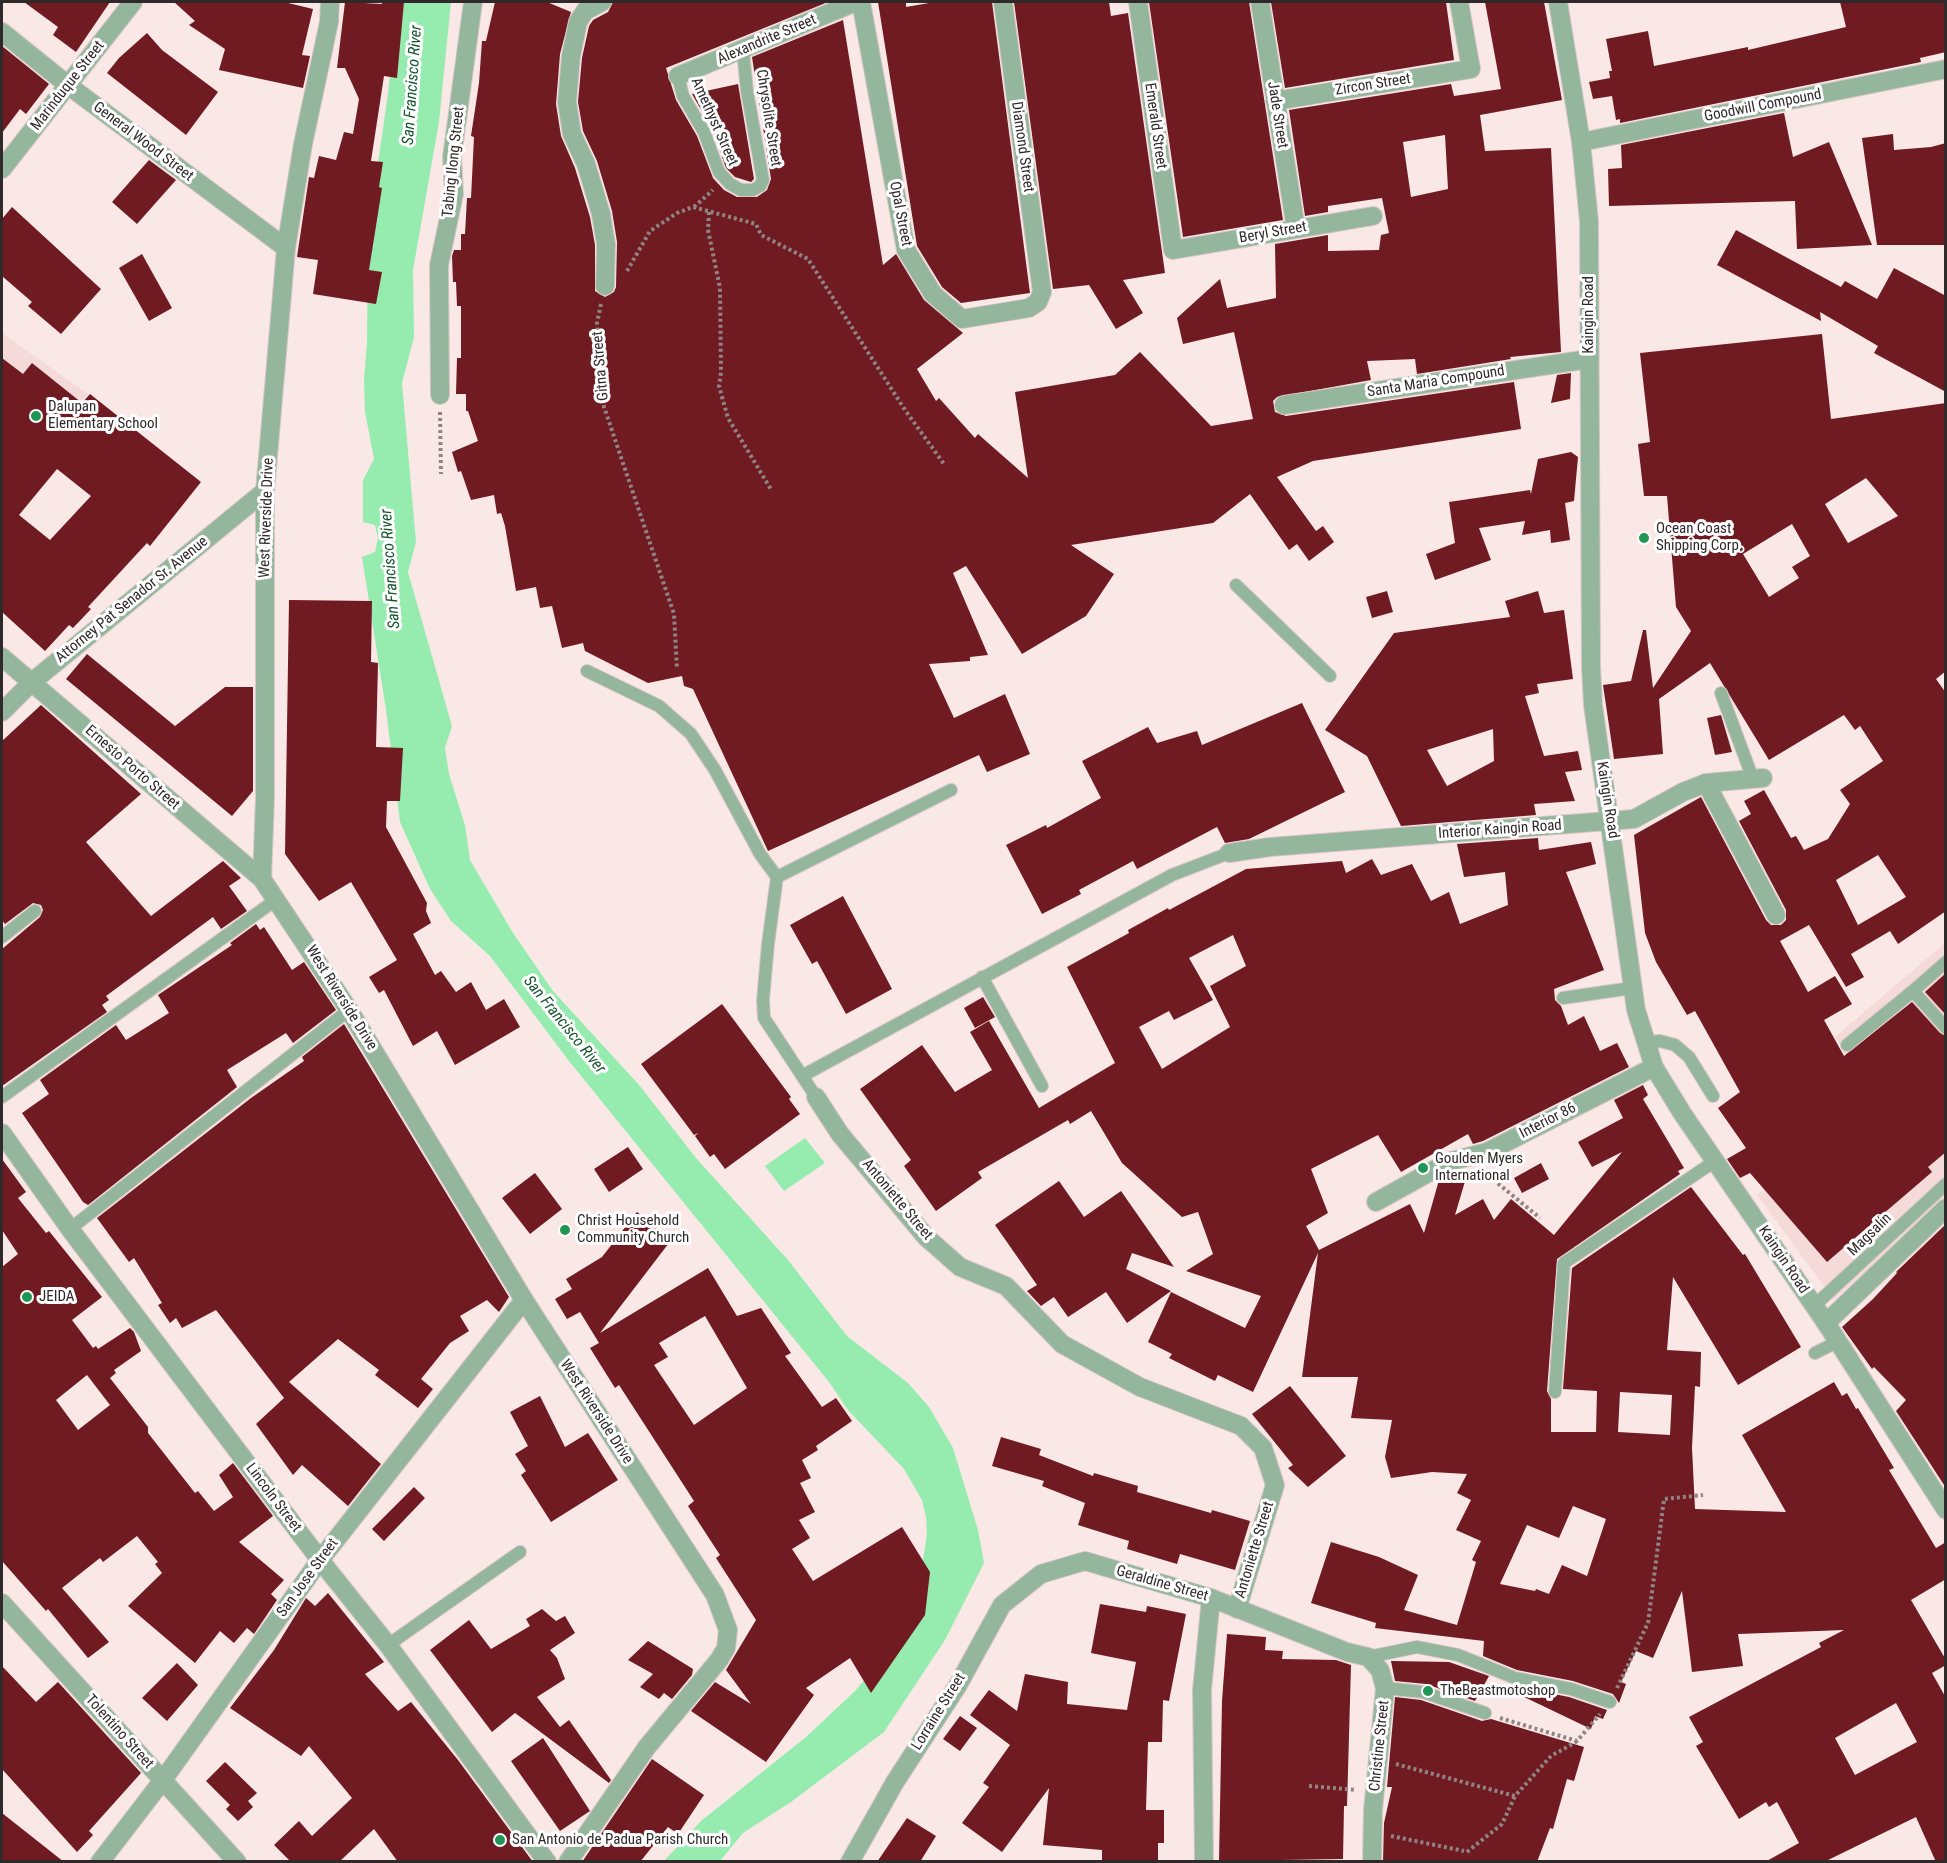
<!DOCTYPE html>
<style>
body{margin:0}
#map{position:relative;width:1947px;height:1863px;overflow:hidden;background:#fae8e7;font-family:"Roboto Condensed",sans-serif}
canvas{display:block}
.frame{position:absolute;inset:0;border:3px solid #302929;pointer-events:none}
</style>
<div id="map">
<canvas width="1947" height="1863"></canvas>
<div class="frame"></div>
</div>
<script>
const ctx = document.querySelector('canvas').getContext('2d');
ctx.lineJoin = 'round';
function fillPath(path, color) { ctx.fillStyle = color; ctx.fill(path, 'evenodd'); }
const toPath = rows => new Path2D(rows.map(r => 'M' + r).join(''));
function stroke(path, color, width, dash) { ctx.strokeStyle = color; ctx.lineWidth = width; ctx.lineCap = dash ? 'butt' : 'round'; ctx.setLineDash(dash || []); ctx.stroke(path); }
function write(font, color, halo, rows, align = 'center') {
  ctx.font = font + ' "Roboto Condensed",sans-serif'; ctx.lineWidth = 6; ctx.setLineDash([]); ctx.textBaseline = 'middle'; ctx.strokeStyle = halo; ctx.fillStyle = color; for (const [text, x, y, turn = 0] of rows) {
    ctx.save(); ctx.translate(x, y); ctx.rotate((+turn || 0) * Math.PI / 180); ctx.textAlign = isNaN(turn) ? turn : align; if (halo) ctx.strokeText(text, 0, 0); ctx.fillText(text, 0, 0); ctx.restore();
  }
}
fillPath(toPath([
 [2,333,88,394,31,464,2,438],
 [1945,943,1945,1199,1834,1300,1757,1195,1874,1101,1835,1037]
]), '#f4dad9');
fillPath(toPath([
 [397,2,451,2,439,122,413,270,414,337,402,383,416,542,408,572,452,726,445,748,449,774,465,825,470,860,513,933,553,991,640,1086,696,1158,788,1260,847,1336,908,1383,929,1407,953,1448,978,1530,984,1563,945,1640,884,1732,791,1802,743,1833,720,1861,664,1861,701,1821,806,1737,855,1691,905,1631,919,1586,927,1534,926,1517,922,1500,904,1469,848,1410,829,1382,569,1061,490,956,451,921,430,889,400,822,386,710,362,557,375,552,378,538,375,525,363,522,363,480,374,459,365,412,364,380,367,341,368,231,388,94],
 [805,1138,825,1163,784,1191,765,1166]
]), '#96ecaf');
fillPath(toPath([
 [24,2,110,2,76,52,53,35,58,27],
 [174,2,284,2,313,9,302,55,310,56,303,88,219,70,225,49,189,25,195,21],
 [345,2,382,4,382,2,404,2,397,78,384,76,371,161,383,162,379,187,382,188,369,270,382,272,376,304,313,294,318,260,297,257,309,177,314,178,319,156,336,160,344,132,353,134,359,99,345,68,337,68],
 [495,2,547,2,571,12,560,54,556,104,561,136,575,168,590,217,595,245,595,291,605,297,614,292,616,287,617,242,612,211,597,161,583,131,578,102,582,58,589,26,593,20,608,12,613,2,828,2,666,68,676,100,697,136,713,178,724,190,737,197,757,197,767,190,771,179,752,57,843,20,883,265,896,254,924,300,963,333,917,369,936,401,939,398,975,438,978,434,1028,478,1015,392,1115,375,1140,352,1211,426,1253,419,1234,332,1183,344,1177,318,1220,279,1227,308,1276,298,1275,244,1328,235,1328,251,1379,250,1381,235,1389,233,1382,198,1328,206,1328,212,1305,216,1289,110,1451,84,1454,96,1501,89,1485,2,1544,2,1562,100,1480,115,1485,151,1551,148,1561,352,1510,357,1511,359,1417,374,1415,359,1367,361,1371,380,1277,397,1273,401,1275,412,1286,416,1514,382,1521,429,1313,461,1277,477,1316,531,1323,526,1334,542,1309,561,1297,544,1289,550,1250,494,1213,523,1071,545,1114,574,1086,616,1022,654,966,566,953,573,988,655,970,657,970,661,929,664,954,718,1005,694,1030,754,987,772,979,755,768,851,693,689,684,686,682,676,648,683,585,651,583,643,562,648,552,606,540,608,536,587,516,591,505,526,501,513,497,514,494,495,471,500,461,471,458,472,452,452,478,441,468,411,466,411,466,394,456,394,457,358,461,358,461,306,457,306,456,282,453,282,452,256,454,250,461,250,461,234,465,234,467,198,471,198,474,137,471,136,479,83,482,41,486,41],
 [1445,135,1448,189,1411,197,1403,142],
 [878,2,906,2,906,7,935,2,992,2,1030,293,961,303,942,287,917,246],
 [1014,2,1109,2,1111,16,1128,13,1165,273,1123,280,1143,313,1116,329,1089,285,1053,289],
 [1149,2,1249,2,1283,220,1183,237],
 [1271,2,1446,2,1454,60,1285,88],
 [1840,2,1946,2,1946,52,1920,58,1921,62,1620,123,1620,119,1616,120,1612,96,1593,99,1589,82,1610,78,1609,71,1612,71,1606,39,1648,31,1654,66,1748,47,1748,50,1846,27],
 [147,33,162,50,218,92,186,135,107,73,119,58],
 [2,46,49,84,26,114,20,109,2,133],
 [738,84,754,179,751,182,735,177,726,168,712,129,692,94],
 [1784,113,1793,157,1829,142,1872,245,1797,249,1795,201,1609,206,1608,169,1622,168,1621,145],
 [1893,134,1894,150,1931,147,1946,143,1946,245,1877,245,1862,138],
 [149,160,176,180,137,224,112,202],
 [12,207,101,289,61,334,28,306,32,302,2,276,2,219],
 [1736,230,1841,287,1845,281,1877,299,1894,268,1946,296,1946,392,1874,353,1878,346,1820,312,1821,321,1717,265],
 [142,254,172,308,149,321,119,268],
 [1822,334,1831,419,1946,403,1946,671,1936,679,1946,693,1946,911,1898,944,1890,931,1851,954,1864,977,1846,987,1809,925,1780,941,1808,992,1835,976,1852,1004,1824,1020,1844,1056,1912,1002,1940,1033,1946,1036,1946,1152,1928,1167,1932,1172,1827,1262,1750,1173,1740,1178,1727,1159,1746,1148,1718,1108,1740,1092,1695,1011,1687,1015,1656,962,1645,933,1634,835,1701,797,1766,920,1771,925,1781,925,1786,920,1786,910,1739,821,1751,814,1744,801,1764,790,1791,838,1796,836,1804,850,1828,839,1850,804,1840,790,1883,761,1860,726,1855,730,1844,715,1769,760,1710,663,1659,699,1663,754,1614,759,1603,685,1631,681,1643,630,1646,630,1653,688,1691,631,1676,607,1667,496,1644,496,1638,444,1650,442,1640,353],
 [1866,478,1898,516,1848,543,1825,504],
 [1792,524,1810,556,1792,567,1799,578,1769,597,1743,554],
 [1878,855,1906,897,1858,925,1836,880],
 [2,358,23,374,32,363,82,403,90,394,201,482,150,546,147,543,88,607,91,609,73,628,69,625,45,651,2,612],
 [57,469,91,496,50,540,19,515],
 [1571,373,1570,399,1551,403,1557,375],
 [1571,452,1578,457,1574,501,1565,503,1570,540,1551,543,1550,530,1522,535,1525,521,1479,528,1491,560,1435,580,1426,554,1455,543,1449,502,1530,490,1531,494,1538,459],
 [1387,591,1393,612,1372,618,1366,597],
 [1538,591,1544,613,1564,610,1573,679,1537,684,1539,693,1525,696,1544,756,1578,751,1582,770,1565,772,1575,801,1534,804,1536,815,1401,826,1367,756,1325,730,1394,633,1510,617,1505,601],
 [1493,729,1494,761,1447,786,1427,750],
 [289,600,372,601,371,662,378,663,376,747,403,748,400,801,387,801,386,827,427,903,426,911,431,923,413,934,435,975,441,971,456,992,471,982,486,1010,504,999,520,1027,455,1065,437,1031,413,1046,384,990,379,993,369,977,397,960,351,882,319,901,285,854],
 [87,654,175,726,225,687,253,687,253,791,232,816,66,679],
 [1302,703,1345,792,1249,839,1225,843,1217,827,1137,869,1133,861,1079,890,1081,894,1042,914,1006,845,1046,825,1047,828,1101,798,1082,761,1148,727,1157,743,1197,731,1202,745],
 [41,705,141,794,86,842,151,916,223,861,241,878,229,886,247,911,221,929,213,917,106,996,109,1000,102,1005,107,1012,2,1086,2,949,40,917,43,910,41,905,33,903,5,924,2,920,2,741],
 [1721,715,1732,752,1715,755,1707,718],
 [1538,838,1539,850,1591,842,1596,864,1566,872,1604,970,1554,989,1555,1000,1561,1006,1568,1025,1584,1016,1600,1051,1617,1043,1629,1067,1483,1141,1473,1144,1468,1134,1401,1172,1378,1135,1311,1169,1328,1213,1306,1226,1319,1250,1410,1204,1424,1233,1439,1180,1451,1173,1466,1178,1455,1215,1483,1199,1494,1220,1511,1199,1554,1235,1622,1152,1592,1167,1578,1142,1623,1118,1614,1100,1643,1085,1648,1095,1643,1099,1684,1168,1678,1171,1680,1174,1557,1259,1547,1391,1551,1399,1551,1432,1596,1432,1597,1391,1563,1389,1572,1268,1691,1187,1743,1255,1745,1254,1801,1347,1738,1385,1673,1277,1667,1350,1701,1352,1700,1387,1695,1386,1692,1448,1695,1509,1786,1512,1742,1435,1834,1382,1842,1396,1847,1393,1856,1409,1858,1408,1894,1468,1889,1470,1936,1548,1946,1542,1946,1579,1911,1600,1946,1660,1946,1665,1932,1673,1946,1698,1946,1862,1936,1862,1916,1817,1824,1862,1765,1862,1799,1843,1777,1802,1769,1807,1766,1802,1739,1819,1696,1746,1703,1742,1689,1717,1821,1647,1819,1643,1844,1630,1738,1634,1743,1666,1692,1672,1682,1591,1653,1658,1636,1651,1621,1682,1626,1684,1619,1703,1613,1694,1573,1681,1517,1670,1483,1656,1484,1641,1375,1628,1376,1623,1311,1603,1331,1542,1379,1557,1418,1575,1404,1610,1457,1625,1476,1562,1472,1560,1481,1541,1456,1530,1471,1500,1457,1493,1467,1474,1432,1472,1391,1478,1385,1457,1392,1420,1351,1418,1358,1377,1302,1377,1318,1253,1253,1392,1218,1375,1215,1381,1169,1358,1172,1354,1148,1342,1171,1292,1245,1328,1261,1296,1186,1271,1213,1254,1198,1212,1182,1217,1122,1163,1091,1111,1070,1124,1068,1120,978,1172,982,1178,936,1211,904,1166,911,1160,860,1089,922,1045,955,1092,992,1070,970,1032,989,1021,1039,1108,1115,1063,1067,967,1129,933,1128,930,1168,908,1169,910,1246,869,1342,861,1346,873,1372,859,1381,875,1412,864,1431,901,1449,892,1460,924,1508,905,1505,872,1464,877,1457,844],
 [1233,935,1246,966,1210,986,1230,1027,1162,1069,1139,1027,1169,1011,1174,1020,1213,1000,1189,958],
 [1620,1392,1672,1395,1670,1435,1618,1432],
 [1573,1506,1606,1519,1587,1576,1562,1565,1549,1594,1536,1589,1535,1591,1500,1584,1527,1525,1559,1538],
 [1896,1703,1917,1742,1855,1775,1835,1738],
 [843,896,892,989,846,1014,817,961,812,964,790,925],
 [256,924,260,930,264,927,292,970,304,962,336,1010,293,1043,286,1033,227,1070,237,1087,88,1205,83,1202,22,1113,49,1094,40,1080,116,1025,126,1040,169,1013,158,995,232,945,230,943],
 [1946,973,1946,1015,1925,992],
 [983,997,995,1017,975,1028,964,1008],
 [722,1004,791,1097,789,1099,800,1114,725,1169,714,1154,710,1157,695,1136,698,1133,694,1135,641,1064],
 [344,1024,509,1297,499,1312,487,1300,460,1316,469,1331,450,1343,421,1379,433,1389,418,1408,375,1375,379,1370,338,1339,289,1382,381,1464,348,1506,302,1465,293,1475,256,1424,284,1398,216,1310,182,1328,176,1318,170,1323,158,1305,162,1303,134,1258,129,1262,97,1218,251,1098,304,1061,302,1057],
 [628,1147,643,1169,609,1192,594,1169],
 [2,1159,26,1192,18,1198,46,1233,49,1231,102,1297,72,1320,93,1348,96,1346,98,1349,130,1328,134,1332,141,1351,114,1370,116,1373,110,1378,148,1427,148,1433,195,1493,198,1491,214,1511,233,1497,219,1475,233,1463,273,1516,239,1542,284,1580,271,1594,277,1600,254,1634,247,1628,234,1643,220,1631,195,1663,128,1606,162,1573,155,1564,158,1562,137,1536,103,1562,100,1558,62,1588,109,1642,88,1658,48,1609,46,1611,2,1561,2,1267,18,1254,2,1230],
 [87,1375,110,1405,78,1430,56,1400],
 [1541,1163,1549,1179,1522,1193,1514,1178],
 [535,1173,562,1209,530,1234,502,1198],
 [1059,1181,1084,1217,1121,1191,1174,1267,1132,1253,1126,1269,1171,1291,1127,1323,1106,1292,1068,1317,1054,1297,1041,1306,1027,1291,1037,1285,995,1225],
 [637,1212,672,1239,600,1333,708,1268,737,1316,761,1308,791,1353,785,1356,822,1407,836,1398,852,1421,816,1446,818,1450,802,1460,811,1478,800,1483,815,1512,799,1520,810,1538,792,1549,813,1581,902,1527,930,1572,925,1615,871,1693,850,1658,806,1688,814,1695,766,1762,691,1711,715,1682,751,1704,726,1670,756,1620,716,1558,720,1555,688,1506,694,1501,619,1385,615,1388,590,1348,599,1343,580,1312,567,1319,555,1299,572,1289,566,1279,602,1257],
 [705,1316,747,1388,694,1425,654,1365,668,1357,659,1343],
 [1946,1224,1946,1488,1896,1411,1906,1400,1874,1367,1872,1369,1842,1327,1873,1299,1897,1273,1896,1272],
 [1290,1386,1346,1456,1308,1487,1288,1468,1293,1465,1252,1414],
 [540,1396,565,1447,588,1433,618,1480,551,1522,521,1475,526,1471,515,1454,528,1446,510,1412],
 [1001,1437,1041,1449,1039,1455,1093,1476,1094,1473,1138,1486,1137,1492,1211,1513,1212,1510,1250,1521,1235,1570,1180,1554,1177,1564,1127,1549,1129,1541,1078,1525,1085,1503,1042,1486,1044,1481,992,1466],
 [414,1487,425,1498,384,1541,372,1529],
 [328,1593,384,1662,365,1674,398,1711,411,1702,458,1760,533,1862,398,1862,374,1829,339,1862,291,1862,274,1845,299,1821,312,1836,352,1798,309,1746,301,1756,230,1708,274,1650,306,1598,315,1606],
 [1100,1604,1146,1612,1147,1606,1186,1614,1169,1701,1163,1700,1162,1742,1148,1742,1146,1810,1164,1810,1164,1843,1158,1843,1158,1862,1102,1862,1102,1850,1043,1845,1049,1788,1002,1852,962,1823,989,1787,983,1783,1010,1745,970,1715,989,1690,1017,1711,1025,1674,1068,1682,1067,1704,1127,1710,1136,1662,1091,1653],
 [542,1609,556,1621,565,1616,575,1633,550,1650,557,1658,565,1679,537,1697,560,1727,569,1720,611,1780,609,1783,515,1713,492,1732,430,1650,469,1620,491,1649,530,1626,526,1619],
 [1227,1634,1266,1637,1265,1650,1283,1651,1282,1659,1336,1660,1351,1665,1347,1806,1344,1806,1343,1859,1219,1861,1222,1701],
 [648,1641,693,1669,692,1675,672,1699,664,1693,659,1699,640,1687,653,1674,628,1660],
 [1391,1661,1449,1662,1489,1676,1475,1701,1426,1684,1395,1681],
 [177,1663,198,1685,167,1721,142,1698],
 [2,1666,36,1702,58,1682,141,1773,89,1831,93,1835,77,1852,2,1769],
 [1523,1688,1569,1697,1607,1710,1603,1719,1595,1716,1591,1729,1520,1695],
 [1395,1697,1421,1700,1482,1721,1491,1719,1584,1747,1574,1781,1567,1779,1553,1829,1550,1828,1537,1862,1383,1862,1384,1823,1392,1787,1387,1787],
 [960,1716,977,1728,960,1751,943,1739],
 [543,1738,590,1811,560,1831,511,1761],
 [652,1759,704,1795,678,1834,668,1827,640,1862,582,1862],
 [225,1762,257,1793,248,1801,253,1807,238,1821,226,1809,230,1805,206,1781],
 [2,1813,64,1862,2,1862],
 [907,1818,936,1836,920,1862,877,1862]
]), '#701a22');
const service = toPath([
 [678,76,683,96,704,132,719,172,730,184,741,190,753,190,760,186,763,180,747,91,743,51],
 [1236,585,1330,676],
 [587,671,659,706,691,734,715,770,760,854,777,877],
 [1721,693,1753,779],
 [777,877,768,944,763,1000,764,1018,816,1097],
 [777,877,951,790],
 [2,937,35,911],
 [1946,962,1913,991,1946,1028],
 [982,977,1042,1086],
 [1563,998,1632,988],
 [1645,1043,1660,1041,1675,1045,1689,1057,1713,1096],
 [1847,1045,1913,991],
 [802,1076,1172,875,1229,853],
 [2,1097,277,899],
 [70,1229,349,1010],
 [1814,1306,1946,1184],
 [1815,1353,1837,1342],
 [1555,1392,1564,1263,1715,1161],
 [388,1645,520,1552],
 [1368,1657,1417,1647,1458,1655,1515,1678,1571,1689,1610,1702],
 [1385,1688,1423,1692,1485,1713]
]);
const pedestrian = toPath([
 [1706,783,1776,915]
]);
const minor = toPath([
 [602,2,585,11,578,22,571,56,567,102,572,134,586,164,601,214,606,244,605,286],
 [861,2,906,250,933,294,962,319,1029,308,1038,302,1042,292,1003,2],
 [1138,2,1173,250,1373,216],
 [1260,2,1296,229],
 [2,32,69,86,286,248],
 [678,76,856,2],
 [1275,101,1471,69,1459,2],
 [1581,142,1946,69],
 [2,169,133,2],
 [440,395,439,265,454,194,452,157,473,2],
 [1284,405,1589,359],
 [2,657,262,879],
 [1229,853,1270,847,1634,819,1683,792,1706,783,1763,778],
 [816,1097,840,1134,926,1237,960,1267,1006,1286,1062,1344,1140,1387,1241,1426,1263,1448,1275,1485,1237,1609],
 [2,1133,70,1229,320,1560,388,1645,547,1862],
 [1376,1202,1448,1162,1487,1152,1654,1067],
 [1826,1323,1946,1208],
 [2,1603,237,1862],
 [100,1862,163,1780,320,1560,524,1300],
 [850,1862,895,1782,958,1685,1002,1605,1041,1574,1085,1561,1211,1598,1347,1652,1368,1657,1380,1670,1385,1688,1373,1810,1372,1862],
 [1204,1862,1202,1690,1211,1598]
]);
const tertiary = toPath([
 [330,2,329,22,303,144,286,248,265,491,265,798,262,879,349,1010,524,1300,715,1595,728,1630,726,1648,719,1660,647,1747,568,1862],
 [1558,2,1581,142,1589,221,1591,667,1593,705,1636,1010,1654,1067,1682,1113,1826,1323,1946,1510],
 [2,712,32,682,265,491]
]);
stroke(service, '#d6c6c5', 14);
stroke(pedestrian, '#d6c6c5', 20);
stroke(minor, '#d6c6c5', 20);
stroke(tertiary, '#d6c6c5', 20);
stroke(toPath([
 [694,207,713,190],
 [709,212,708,230,720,288,721,372,719,386,728,418,772,491],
 [627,271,650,231,677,213,693,207,756,224,761,235,808,259,905,410,944,464],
 [601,304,597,323,602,401,674,614,677,669],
 [440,412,441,474],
 [1484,1172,1540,1218],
 [1617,1688,1648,1623,1664,1499,1703,1495],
 [1500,1718,1577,1741,1600,1714],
 [1396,1764,1515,1796,1551,1756,1576,1742],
 [1309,1786,1356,1790],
 [1391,1836,1464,1851],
 [1467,1852,1502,1824,1515,1796]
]), '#908484', 4, [3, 3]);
stroke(service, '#93b69c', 12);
stroke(pedestrian, '#93b69c', 18);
stroke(minor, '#93b69c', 18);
stroke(tertiary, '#93b69c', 18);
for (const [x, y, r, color] of [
 [36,416,6,"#1f9653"],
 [1644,538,6,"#1f9653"],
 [1423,1168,6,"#1f9653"],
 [565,1230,6,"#1f9653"],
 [27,1297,6,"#1f9653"],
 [1428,1691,6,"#1f9653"],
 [500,1840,6,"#1f9653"]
]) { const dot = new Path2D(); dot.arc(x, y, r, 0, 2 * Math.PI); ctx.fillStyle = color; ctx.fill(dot); stroke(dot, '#fff', 2); }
write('15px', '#302929', '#fff', [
 ["Alexandrite Street",767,40,-23],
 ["Zircon Street",1373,85,-9],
 ["Marinduque Street",68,86,-52],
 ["Goodwill Compound",1763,106,-11],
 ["Jade Street",1277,115,81],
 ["Chrysolite Street",768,118,81],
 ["Amethyst Street",714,122,66],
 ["Emerald Street",1155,126,82],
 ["General Wood Street",143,142,37],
 ["Diamond Street",1022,147,82],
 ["Tabing Ilong Street",454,162,-84],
 ["Opal Street",900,214,79],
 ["Beryl Street",1273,233,-10],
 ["Kaingin Road",1589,315,-90],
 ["Gitna Street",601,366,-95],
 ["Santa Maria Compound",1436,382,-9],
 ["West Riverside Drive",267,518,-88],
 ["Attorney Pat Senador Sr. Avenue",132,600,-39],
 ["Ernesto Porto Street",132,768,41],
 ["Kaingin Road",1607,800,81],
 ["Interior Kaingin Road",1500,830,-4],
 ["West Riverside Drive",341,998,58],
 ["Interior 86",1548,1121,-27],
 ["Antoniette Street",897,1200,50],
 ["Magsalin",1870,1235,-44],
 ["Kaingin Road",1783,1260,56],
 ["West Riverside Drive",596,1412,57],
 ["Lincoln Street",273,1498,53],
 ["Antoniette Street",1255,1550,-73],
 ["San Jose Street",308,1578,-54],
 ["Geraldine Street",1162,1584,16],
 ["Lorraine Street",939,1712,-58],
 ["Tolentino Street",119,1732,48],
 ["Christine Street",1380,1746,-84]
]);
write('15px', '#302929', '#fff', [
 ["Dalupan",48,407],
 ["Elementary School",48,424],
 ["Ocean Coast",1656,529],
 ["Shipping Corp.",1656,546],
 ["Goulden Myers",1435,1159],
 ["International",1435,1176],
 ["Christ Household",577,1221],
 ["Community Church",577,1238],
 ["JEIDA",39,1297],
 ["TheBeastmotoshop",1440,1691],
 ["San Antonio de Padua Parish Church",512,1840]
], 'left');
write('italic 16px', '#17552f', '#fff', [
 ["San Francisco River",413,85,-86],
 ["San Francisco River",391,569,-94],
 ["San Francisco River",564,1025,51]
]);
</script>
